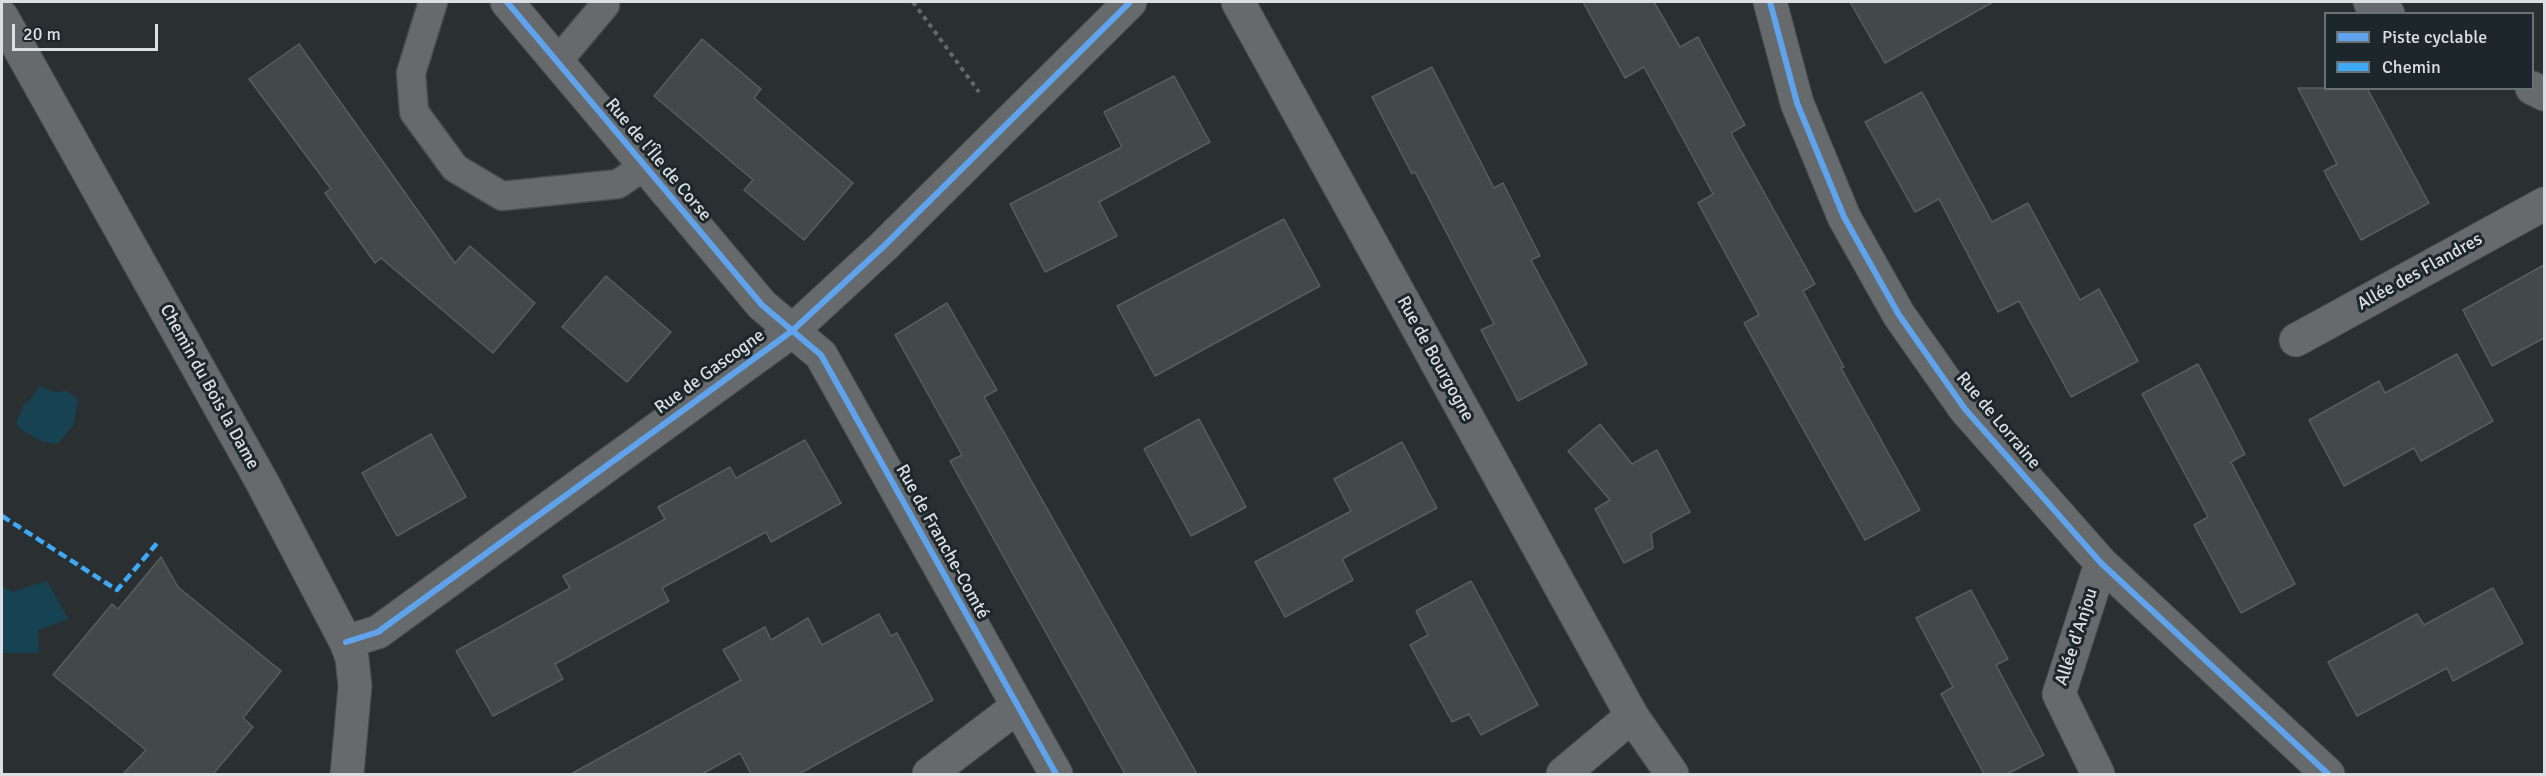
<!DOCTYPE html>
<meta charset="utf-8">
<style>
body{margin:0}
#map{position:relative;width:2546px;height:776px;overflow:hidden;background:#2a2f32;font-family:Signika,sans-serif}
canvas{display:block}
.frame{position:absolute;inset:0;border:3px solid #d9dfe2;pointer-events:none}
.legend{position:absolute;left:2324px;top:12px;width:210px;height:78px;box-sizing:border-box;background:#1d272b;border:2px solid #687174;margin:0;padding:8px 10px;list-style:none;font-size:18px;color:#d9dfe2}
.legend li{display:flex;align-items:center;gap:12px;height:30px}
.legend b{width:30px;border:2px solid #687174}
.scale{position:absolute;left:12px;top:24px;width:146px;height:27px;box-sizing:border-box;border:3px solid #d9dfe2;border-top:0;padding-left:8px;font-size:18px;line-height:21px;white-space:nowrap;color:#d9dfe2;-webkit-text-stroke:4px #1d272b;paint-order:stroke}
</style>
<div id="map">
<canvas width="2546" height="776"></canvas>
<div class="frame"></div>
<ul class="legend">
<li><b style="height:8px;background:#60a3ed"></b>Piste cyclable</li>
<li><b style="height:8px;background:#3fa9f5"></b>Chemin</li>
</ul>
<div class="scale">20 m</div>
</div>
<script>
const ctx = document.querySelector('canvas').getContext('2d');
ctx.lineJoin = 'round';
function fillPath(path, color) { ctx.fillStyle = color; ctx.fill(path, 'evenodd'); }
const toPath = rows => new Path2D(rows.map(r => 'M' + r).join(''));
function stroke(path, color, width, dash) { ctx.strokeStyle = color; ctx.lineWidth = width; ctx.lineCap = dash ? 'butt' : 'round'; ctx.setLineDash(dash || []); ctx.stroke(path); }
function write(font, color, halo, rows, align = 'center') {
  ctx.font = font + ' Signika,sans-serif'; ctx.lineWidth = 6; ctx.setLineDash([]); ctx.textBaseline = 'middle'; ctx.strokeStyle = halo; ctx.fillStyle = color; for (const [text, x, y, turn = 0] of rows) {
    ctx.save(); ctx.translate(x, y); ctx.rotate((+turn || 0) * Math.PI / 180); ctx.textAlign = isNaN(turn) ? turn : align; if (halo) ctx.strokeText(text, 0, 0); ctx.fillText(text, 0, 0); ctx.restore();
  }
}
fillPath(toPath([
 [40,386,54,392,67,391,78,399,74,424,58,444,43,442,20,429,16,423,25,403,30,400],
 [47,581,68,619,38,630,39,653,2,653,2,586,12,592]
]), '#174252');
const building = toPath([
 [1583,2,1654,2,1680,47,1698,37,1745,125,1731,133,1815,284,1803,291,1844,367,1841,368,1920,510,1865,540,1744,323,1759,315,1698,203,1713,194,1644,67,1625,78,1583,2],
 [1850,2,1993,2,1885,63,1850,2],
 [702,39,761,89,754,98,853,183,804,240,744,190,753,180,654,96,702,39],
 [299,44,455,263,470,246,535,303,493,353,381,258,375,263,325,193,331,189,249,79,299,44],
 [1432,67,1494,188,1503,183,1540,256,1531,260,1587,364,1518,401,1481,330,1494,324,1415,172,1412,174,1372,97,1432,67],
 [1174,76,1210,142,1099,202,1117,236,1045,272,1010,204,1122,147,1104,112,1174,76],
 [2298,88,2367,88,2429,203,2361,240,2324,171,2337,164,2298,88],
 [1922,92,1992,222,2028,203,2080,300,2099,289,2138,361,2071,397,2019,301,1998,312,1939,199,1915,212,1865,122,1922,92],
 [1284,219,1320,286,1155,376,1117,306,1284,219],
 [2544,265,2544,338,2492,366,2463,310,2544,265],
 [606,276,671,332,627,382,562,327,606,276],
 [947,303,997,390,984,397,1197,774,1125,774,950,461,962,455,895,335,947,303],
 [2457,354,2493,421,2421,461,2414,448,2344,486,2309,420,2379,381,2385,393,2457,354],
 [2198,364,2245,454,2231,462,2295,584,2241,613,2194,525,2208,517,2142,394,2198,364],
 [1199,419,1246,507,1191,536,1144,449,1199,419],
 [1600,424,1632,464,1657,450,1690,512,1651,533,1653,548,1624,563,1595,509,1610,500,1568,451,1600,424],
 [431,434,466,497,397,536,362,473,431,434],
 [805,440,841,503,771,542,766,532,662,588,669,601,555,664,563,679,493,716,456,651,570,588,563,576,665,519,658,507,730,467,736,478,805,440],
 [1402,442,1437,508,1342,559,1353,580,1285,617,1255,562,1351,511,1334,479,1402,442],
 [161,557,178,587,281,671,243,718,253,727,213,774,123,774,146,750,53,675,112,604,118,609,161,557],
 [1471,581,1538,705,1481,735,1469,714,1452,722,1410,645,1428,635,1416,611,1471,581],
 [2493,588,2523,643,2453,681,2447,668,2357,716,2328,662,2417,614,2424,625,2493,588],
 [1971,590,2008,659,1996,665,2044,755,2007,774,1984,774,1941,694,1953,687,1916,618,1971,590],
 [879,614,891,636,897,633,933,700,799,774,751,774,740,753,702,774,571,774,741,680,723,650,765,627,771,640,808,618,822,645,879,614]
]);
fillPath(building, '#43484a');
stroke(building, '#595d5f', 1.5);
const service = toPath([
 [433,2,411,73,414,112,455,168,502,196,618,184,643,167],
 [557,62,605,5]
]);
const minor = toPath([
 [507,2,762,305,821,355,1056,774],
 [1238,2,1632,716,1672,774],
 [1770,2,1797,103,1844,217,1899,315,1965,409,2101,563,2328,774],
 [2370,2,2388,14],
 [2,17,262,482,346,642,352,658,355,686,347,774],
 [2532,88,2544,94],
 [2296,340,2544,204],
 [346,642,378,632,792,331,884,246,1130,2],
 [929,774,1017,707],
 [1563,774,1632,716],
 [2098,774,2059,694,2101,563]
]);
stroke(service, '#474c4e', 31);
stroke(minor, '#474c4e', 35);
stroke(toPath([
 [913,2,979,92]
]), '#65686a', 4, [4.5, 4.5]);
stroke(service, '#666a6c', 28);
stroke(minor, '#666a6c', 33);
stroke(toPath([
 [2,516,117,590,158,542]
]), '#3fa9f5', 4.5, [9, 4.5]);
stroke(toPath([
 [507,2,762,305,821,355,1056,774],
 [1770,2,1797,103,1844,217,1899,315,1965,409,2101,563,2328,774],
 [346,642,378,632,792,331,884,246,1130,2]
]), '#60a3ed', 6);
write('18px', '#d9dfe2', '#1d272b', [
 ["Rue de l'Île de Corse",658,160,50],
 ["Allée des Flandres",2420,272,-29],
 ["Rue de Bourgogne",1435,359,61],
 ["Rue de Gascogne",710,372,-36],
 ["Chemin du Bois la Dame",209,387,61],
 ["Rue de Lorraine",1998,421,50],
 ["Rue de Franche-Comté",942,542,61],
 ["Allée d'Anjou",2077,637,-72]
]);
</script>
